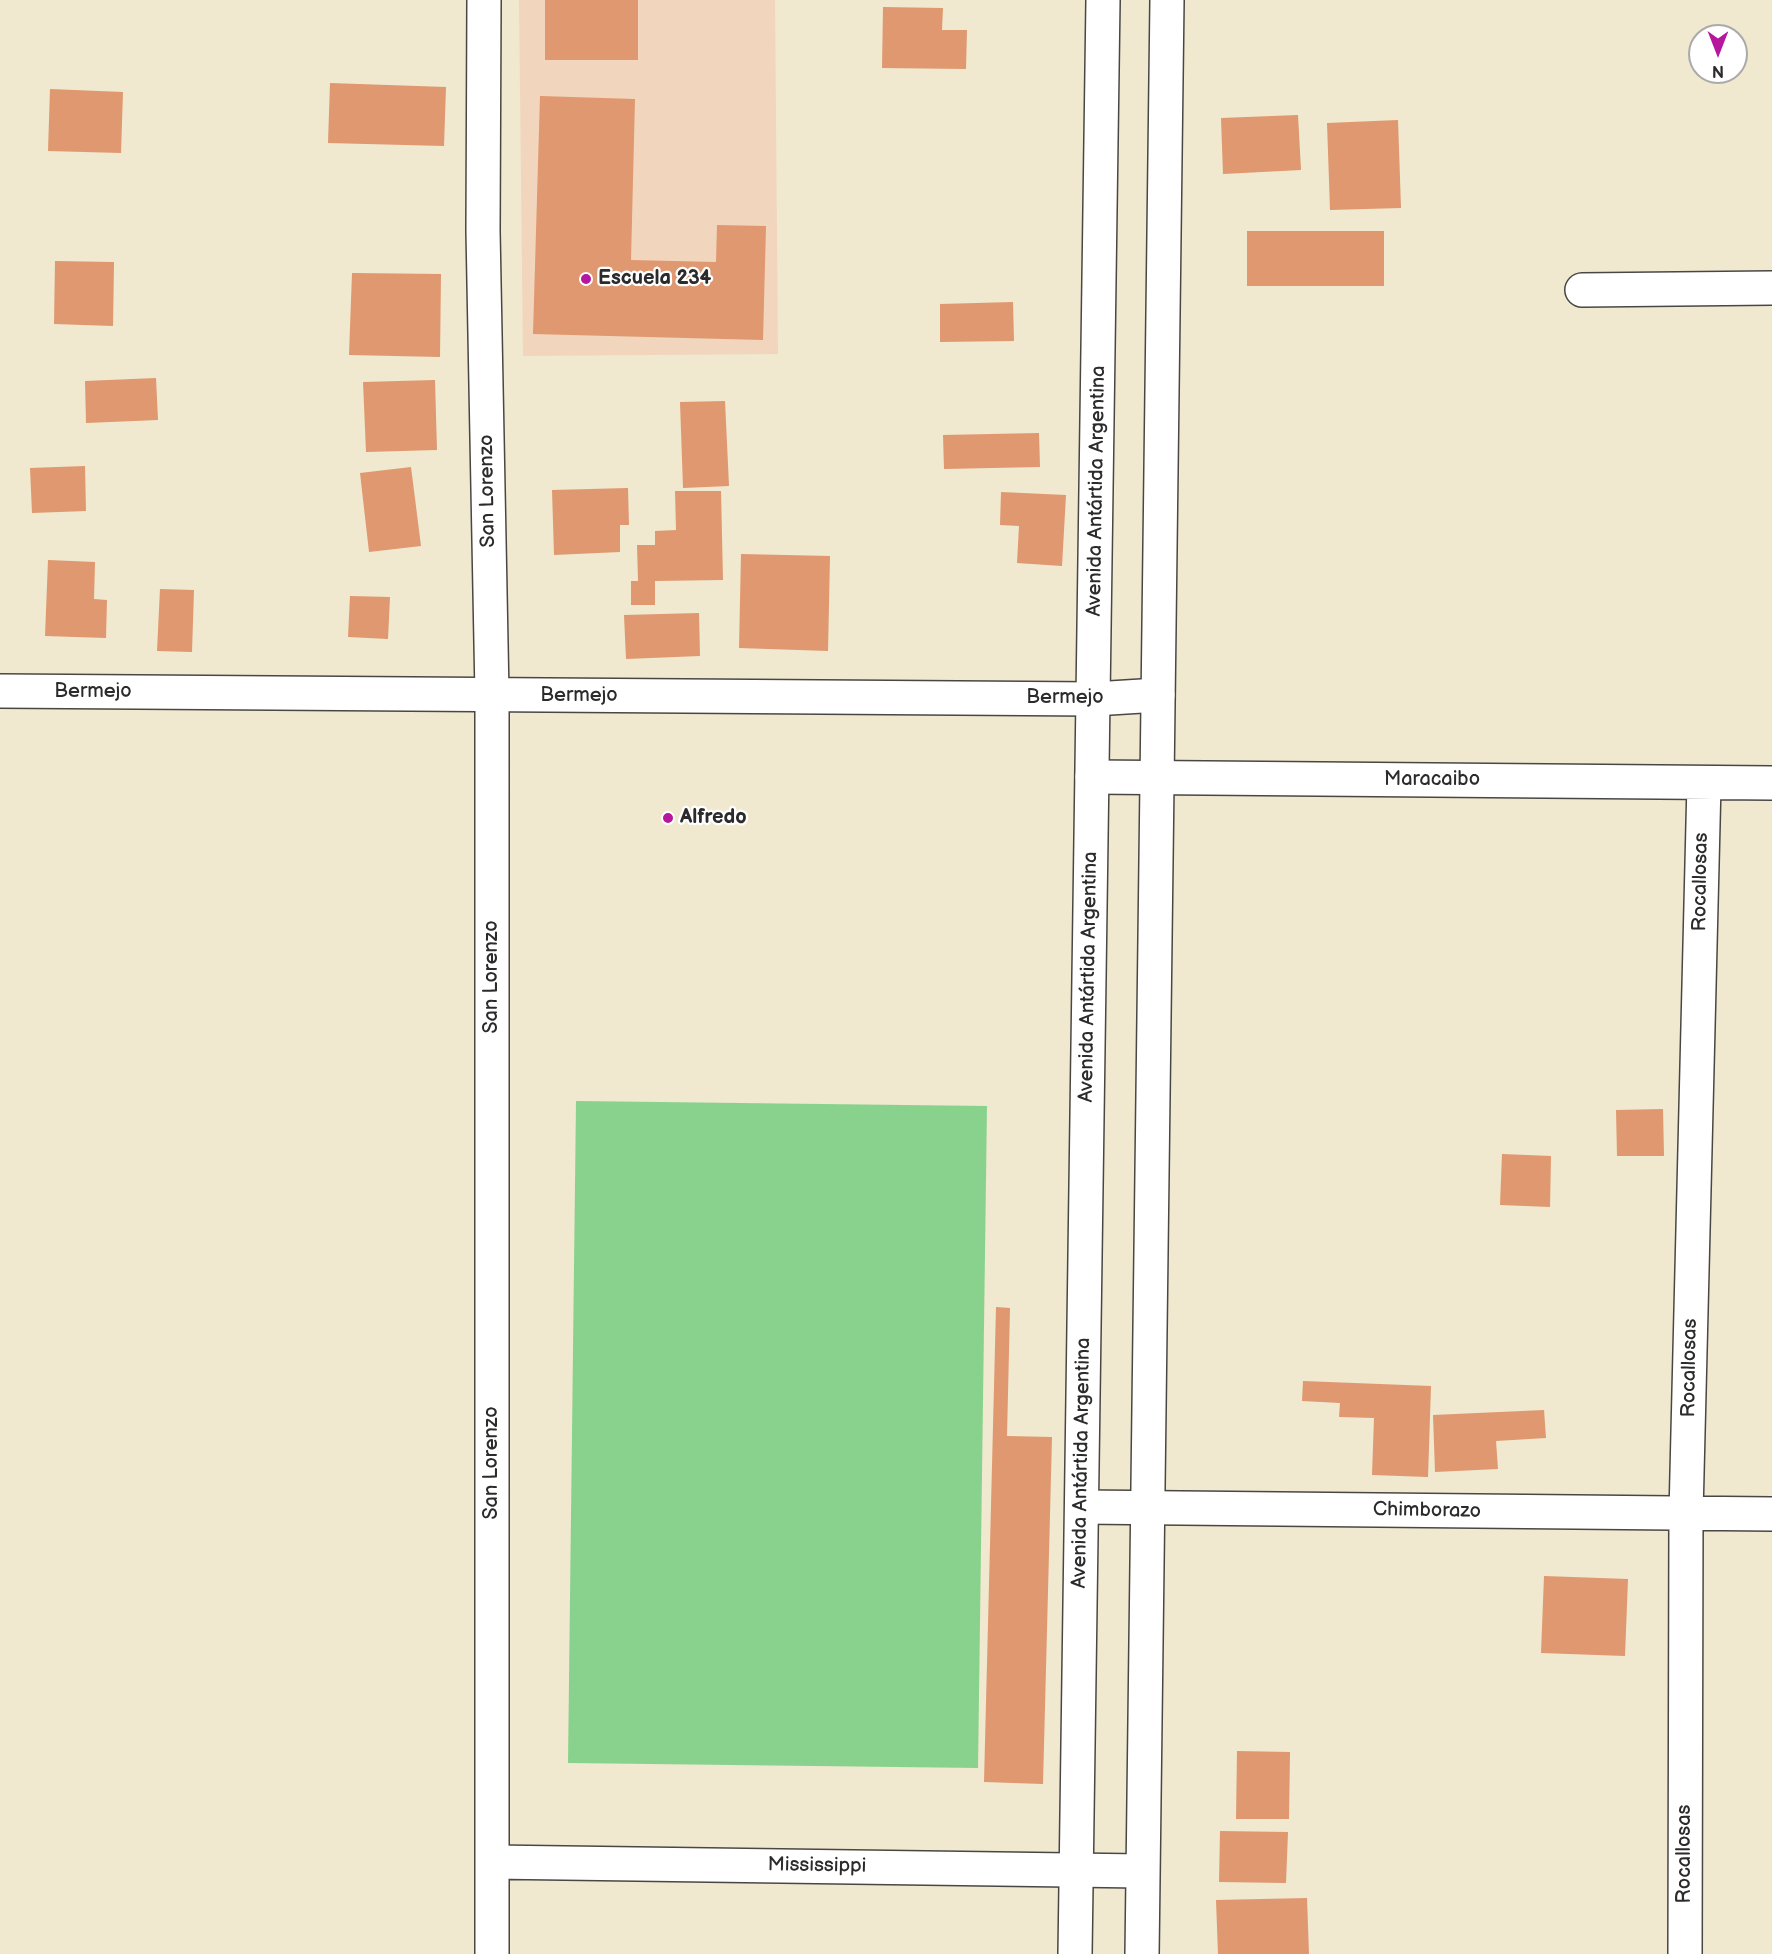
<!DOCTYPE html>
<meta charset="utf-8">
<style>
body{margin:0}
#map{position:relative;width:1772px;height:1954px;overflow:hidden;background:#f0e8cf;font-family:"Balsamiq Sans",sans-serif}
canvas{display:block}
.north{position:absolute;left:1688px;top:24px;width:60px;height:60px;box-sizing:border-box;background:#fff;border:2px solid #aaa;border-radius:50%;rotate:180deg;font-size:16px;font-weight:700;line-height:24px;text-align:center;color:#2b2b2b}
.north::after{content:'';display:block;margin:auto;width:21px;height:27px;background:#b5179e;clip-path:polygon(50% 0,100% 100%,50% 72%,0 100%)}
</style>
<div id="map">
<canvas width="1772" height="1954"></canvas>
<div class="north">N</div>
</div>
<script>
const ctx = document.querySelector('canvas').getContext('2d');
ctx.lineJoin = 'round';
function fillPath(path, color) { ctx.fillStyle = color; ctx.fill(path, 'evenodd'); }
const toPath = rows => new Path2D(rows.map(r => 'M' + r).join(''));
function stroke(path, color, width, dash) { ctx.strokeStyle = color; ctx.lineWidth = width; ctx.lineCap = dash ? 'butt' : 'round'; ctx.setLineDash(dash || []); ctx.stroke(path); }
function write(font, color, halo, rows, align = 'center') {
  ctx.font = font + ' "Balsamiq Sans",sans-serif'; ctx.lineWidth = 4.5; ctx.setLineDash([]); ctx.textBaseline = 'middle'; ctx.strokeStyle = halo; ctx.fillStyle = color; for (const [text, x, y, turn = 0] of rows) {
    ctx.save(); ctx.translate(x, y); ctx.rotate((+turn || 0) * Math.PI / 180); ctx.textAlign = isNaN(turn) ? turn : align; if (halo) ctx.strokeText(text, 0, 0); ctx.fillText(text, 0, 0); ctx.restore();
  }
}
fillPath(toPath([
 [519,0,775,0,778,354,523,356]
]), '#f1d5bd');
fillPath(toPath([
 [576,1101,987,1106,978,1768,568,1763]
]), '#89d28d');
fillPath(toPath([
 [545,0,638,0,638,60,545,60],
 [883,7,943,8,942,30,967,30,966,69,882,68],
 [330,83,446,87,444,146,328,143],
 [50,89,123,92,121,153,48,151],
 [540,96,635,99,631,260,716,262,717,225,766,226,763,340,533,334],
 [1298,115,1301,170,1223,174,1221,118],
 [1398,120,1401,208,1330,210,1327,123],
 [1247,231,1384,231,1384,286,1247,286],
 [55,261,114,262,113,326,54,324],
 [352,273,441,274,440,357,349,355],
 [1013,302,1014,341,940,342,940,304],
 [156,378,158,420,86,423,85,381],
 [435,380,437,450,366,452,363,382],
 [725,401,729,486,683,488,680,402],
 [1039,433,1040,467,944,469,943,435],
 [85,466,86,511,32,513,30,468],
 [411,467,421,546,369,552,360,473],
 [628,488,629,525,620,525,620,552,554,555,552,490],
 [675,491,721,491,723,580,655,581,655,605,631,605,631,581,638,581,637,545,655,545,655,531,676,530],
 [1001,492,1066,495,1062,566,1017,563,1019,526,1000,525],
 [741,554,830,556,828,651,739,648],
 [48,560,95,562,94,599,107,600,106,638,45,636],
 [160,589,194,590,192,652,157,651],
 [350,596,390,597,388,639,348,637],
 [699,613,700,656,626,659,624,615],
 [1663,1109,1664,1156,1617,1156,1616,1110],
 [1502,1154,1551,1156,1550,1207,1500,1205],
 [996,1307,1010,1308,1007,1436,1052,1437,1043,1784,984,1782],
 [1303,1381,1431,1386,1428,1477,1372,1475,1374,1418,1339,1417,1340,1403,1302,1401],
 [1544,1410,1546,1438,1496,1441,1498,1469,1435,1472,1433,1415],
 [1544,1576,1628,1579,1625,1656,1541,1653],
 [1237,1751,1290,1752,1289,1819,1236,1819],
 [1220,1831,1288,1832,1286,1883,1219,1882],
 [1307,1898,1309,1954,1218,1954,1216,1900]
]), '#df986f');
const minor = toPath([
 [484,0,483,231,492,695,492,1954],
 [1582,290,1772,288],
 [0,691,1094,699,1158,695],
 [1092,777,1772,783],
 [1082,1507,1772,1514],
 [492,1862,1142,1871],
 [1685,1954,1686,1513,1704,783]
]);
const tertiary = toPath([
 [1075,1954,1103,0],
 [1142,1954,1167,0]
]);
stroke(minor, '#494744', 36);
stroke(tertiary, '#494744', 36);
stroke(minor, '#fff', 33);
stroke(tertiary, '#fff', 33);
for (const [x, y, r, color] of [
 [586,279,6,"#b5179e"],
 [668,818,6,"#b5179e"]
]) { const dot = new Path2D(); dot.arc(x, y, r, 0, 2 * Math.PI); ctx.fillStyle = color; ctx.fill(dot); stroke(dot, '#fff', 2); }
write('bold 20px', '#2b2b2b', '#fff', [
 ["Escuela 234",598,279],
 ["Alfredo",680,818]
], 'left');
write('20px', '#2b2b2b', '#fff', [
 ["San Lorenzo",488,491,-91],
 ["Avenida Antártida Argentina",1097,491,-89],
 ["Bermejo",93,692],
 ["Bermejo",579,696],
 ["Bermejo",1065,698],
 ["Maracaibo",1432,780],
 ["Rocallosas",1701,882,-89],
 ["San Lorenzo",492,977,-90],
 ["Avenida Antártida Argentina",1089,977,-89],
 ["Rocallosas",1690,1368,-89],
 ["San Lorenzo",492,1463,-90],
 ["Avenida Antártida Argentina",1082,1463,-89],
 ["Chimborazo",1427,1511,1],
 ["Rocallosas",1685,1854,-90],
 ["Mississippi",817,1866,1]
]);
</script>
